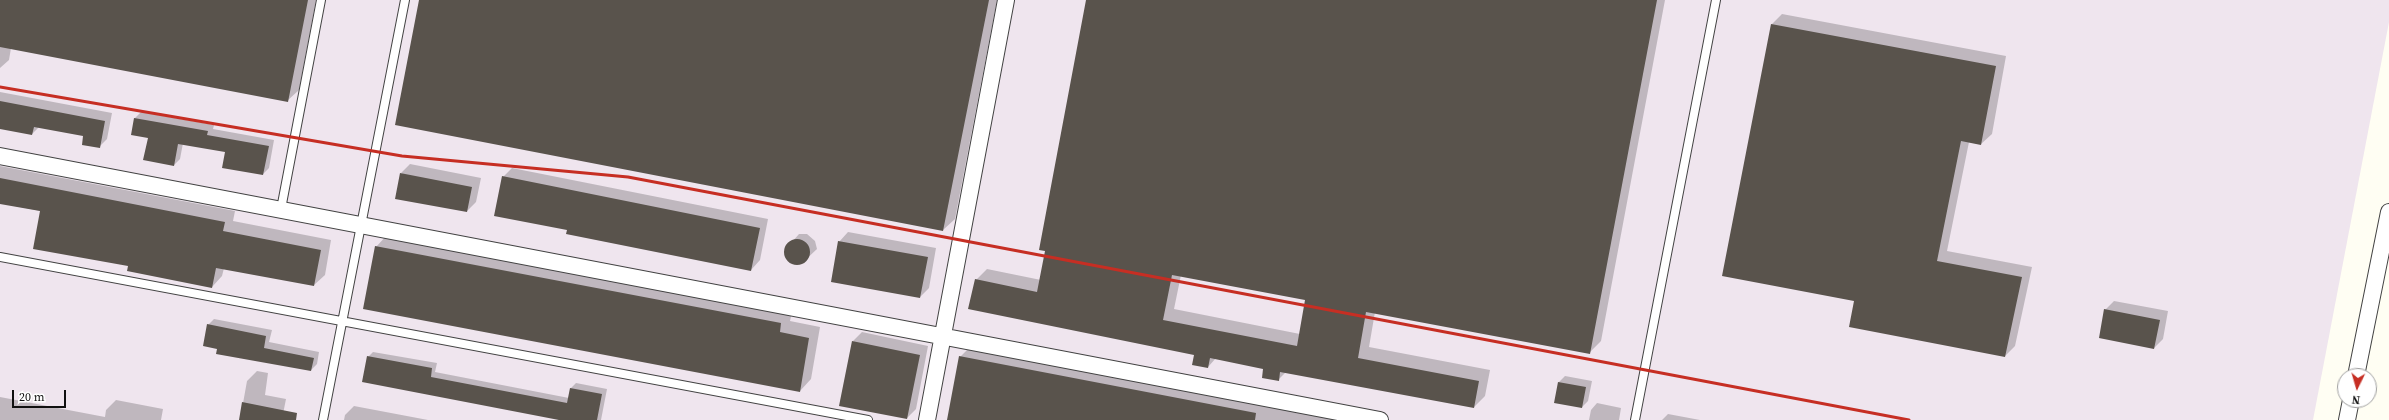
<!DOCTYPE html>
<style>
body{margin:0}
#map{position:relative;width:2389px;height:420px;overflow:hidden;background:#fffef3;font-family:"Source Serif 4",serif}
canvas{display:block}
.north{position:absolute;left:2337px;top:368px;width:40px;height:40px;box-sizing:border-box;background:#fff;border:1px solid #9f9f9f;border-radius:50%;rotate:185deg;font-size:11px;font-weight:700;line-height:16px;text-align:center;color:#101010}
.north::after{content:'';display:block;margin:auto;width:14px;height:18px;background:#c62e23;clip-path:polygon(50% 0,100% 100%,50% 72%,0 100%)}
.scale{position:absolute;left:12px;top:390px;width:54px;height:18px;box-sizing:border-box;border:2px solid #101010;border-top:0;padding-left:5px;font-size:12px;line-height:14px;white-space:nowrap;color:#101010;-webkit-text-stroke:3px #fff;paint-order:stroke}
</style>
<div id="map">
<canvas width="2389" height="420"></canvas>
<div class="north">N</div>
<div class="scale">20 m</div>
</div>
<script>
const ctx = document.querySelector('canvas').getContext('2d');
ctx.lineJoin = 'round';
function fillPath(path, color) { ctx.fillStyle = color; ctx.fill(path, 'evenodd'); }
const toPath = rows => new Path2D(rows.map(r => 'M' + r).join(''));
function stroke(path, color, width, dash) { ctx.strokeStyle = color; ctx.lineWidth = width; ctx.lineCap = dash ? 'butt' : 'round'; ctx.setLineDash(dash || []); ctx.stroke(path); }
fillPath(toPath([
 [0,0,2389,0,2389,22,2313,420,0,420]
]), '#efe5ee');
fillPath(toPath([
 [0,0,316,0,299,90,287,101,11,48,9,60,0,68],
 [420,0,997,0,955,219,943,230],
 [1087,0,1665,0,1601,341,1589,353,1375,312,1369,347,1490,370,1485,396,1474,407,1286,372,1278,380,1265,368,1216,358,1208,367,1195,354,976,280,987,269,1041,280],
 [1181,275,1307,299,1300,334,1174,309],
 [1782,14,2006,56,1992,134,1981,144,1969,142,1947,251,2032,267,2015,346,2005,356,1855,300,1772,24],
 [0,92,112,113,107,139,99,147,84,135,39,127,32,134,0,128],
 [141,112,214,125,213,129,274,140,269,168,263,174,226,151,183,143,180,159,174,165,149,137,132,134,135,118],
 [410,164,481,178,476,202,467,211,401,173],
 [0,166,235,211,233,221,331,240,325,275,314,285,224,268,222,276,212,287,129,266,41,211,0,203],
 [512,168,768,219,760,260,751,270,568,229,503,177],
 [848,232,936,248,929,288,920,297,839,242],
 [799,234,807,234,815,241,817,249,801,264,793,263,787,258,785,250],
 [387,235,792,312,790,321,820,327,811,379,800,391,376,247],
 [2114,301,2168,311,2163,339,2154,348,2105,310],
 [214,319,272,330,269,342,319,352,317,364,311,370,218,348,208,325],
 [862,332,928,346,916,409,907,418,853,341],
 [971,346,1364,420,957,420,960,357],
 [373,352,437,363,435,372,569,398,571,388,576,383,607,389,601,420,560,420,368,357],
 [257,371,268,373,265,395,286,399,283,414,277,420,240,420,247,381],
 [1565,376,1592,381,1588,401,1582,407,1555,402,1559,382],
 [0,397,105,417,106,410,116,400,163,409,161,420,0,420],
 [1597,403,1621,408,1619,420,1589,420,1591,410],
 [354,406,428,420,344,420,345,415],
 [1668,414,1700,420,1662,420]
]), '#0003');
fillPath(toPath([
 [0,0,308,0,288,102,0,47],
 [419,0,989,0,943,231,395,125],
 [1086,0,1657,0,1590,354,1366,312,1358,358,1479,381,1474,408,1280,372,1279,381,1262,378,1263,369,1210,358,1208,368,1192,365,1194,355,968,309,975,279,1037,292,1045,251,1039,250],
 [1172,275,1305,300,1297,346,1163,320],
 [1771,24,1996,66,1981,145,1961,141,1937,261,2022,277,2005,357,1849,327,1854,301,1722,276],
 [0,101,105,121,100,148,82,145,83,136,34,127,32,135,0,129],
 [134,118,208,131,207,135,269,146,263,175,222,168,225,152,178,144,174,166,143,160,148,138,131,135],
 [400,173,472,187,467,212,395,199],
 [502,176,760,228,751,271,566,234,567,230,494,216],
 [0,178,225,222,223,231,321,250,314,286,216,268,212,288,127,271,128,266,33,249,40,211,0,204],
 '784 252a13 13 0 1 1 26 0a13 13 0 1 1-26 0Z',
 [838,241,928,257,920,298,831,282],
 [375,246,781,323,780,332,809,338,800,392,363,309],
 [2104,309,2160,320,2154,349,2099,338],
 [207,324,266,336,264,348,314,358,311,371,216,354,217,349,203,346],
 [852,341,920,355,907,419,839,406],
 [367,356,432,368,431,377,567,403,570,388,602,394,597,420,559,420,362,382],
 [959,356,1256,413,1255,420,947,420],
 [1558,382,1586,387,1582,408,1554,403],
 [242,402,297,413,296,420,239,420]
]), '#59534c');
const lane = toPath([
 [281,209,321,0],
 [0,257,868,420],
 [323,420,405,0],
 [1635,420,1716,0]
]);
const street = toPath([
 [0,156,1380,420],
 [2356,376,2389,212],
 [927,420,1006,0],
 [2347,420,2351,400]
]);
stroke(lane, '#434343', 10);
stroke(street, '#434343', 18);
stroke(lane, '#fff', 8);
stroke(street, '#fff', 16);
stroke(toPath([
 [0,87,402,156,628,177,1909,420]
]), '#c62e23', 3);
</script>
